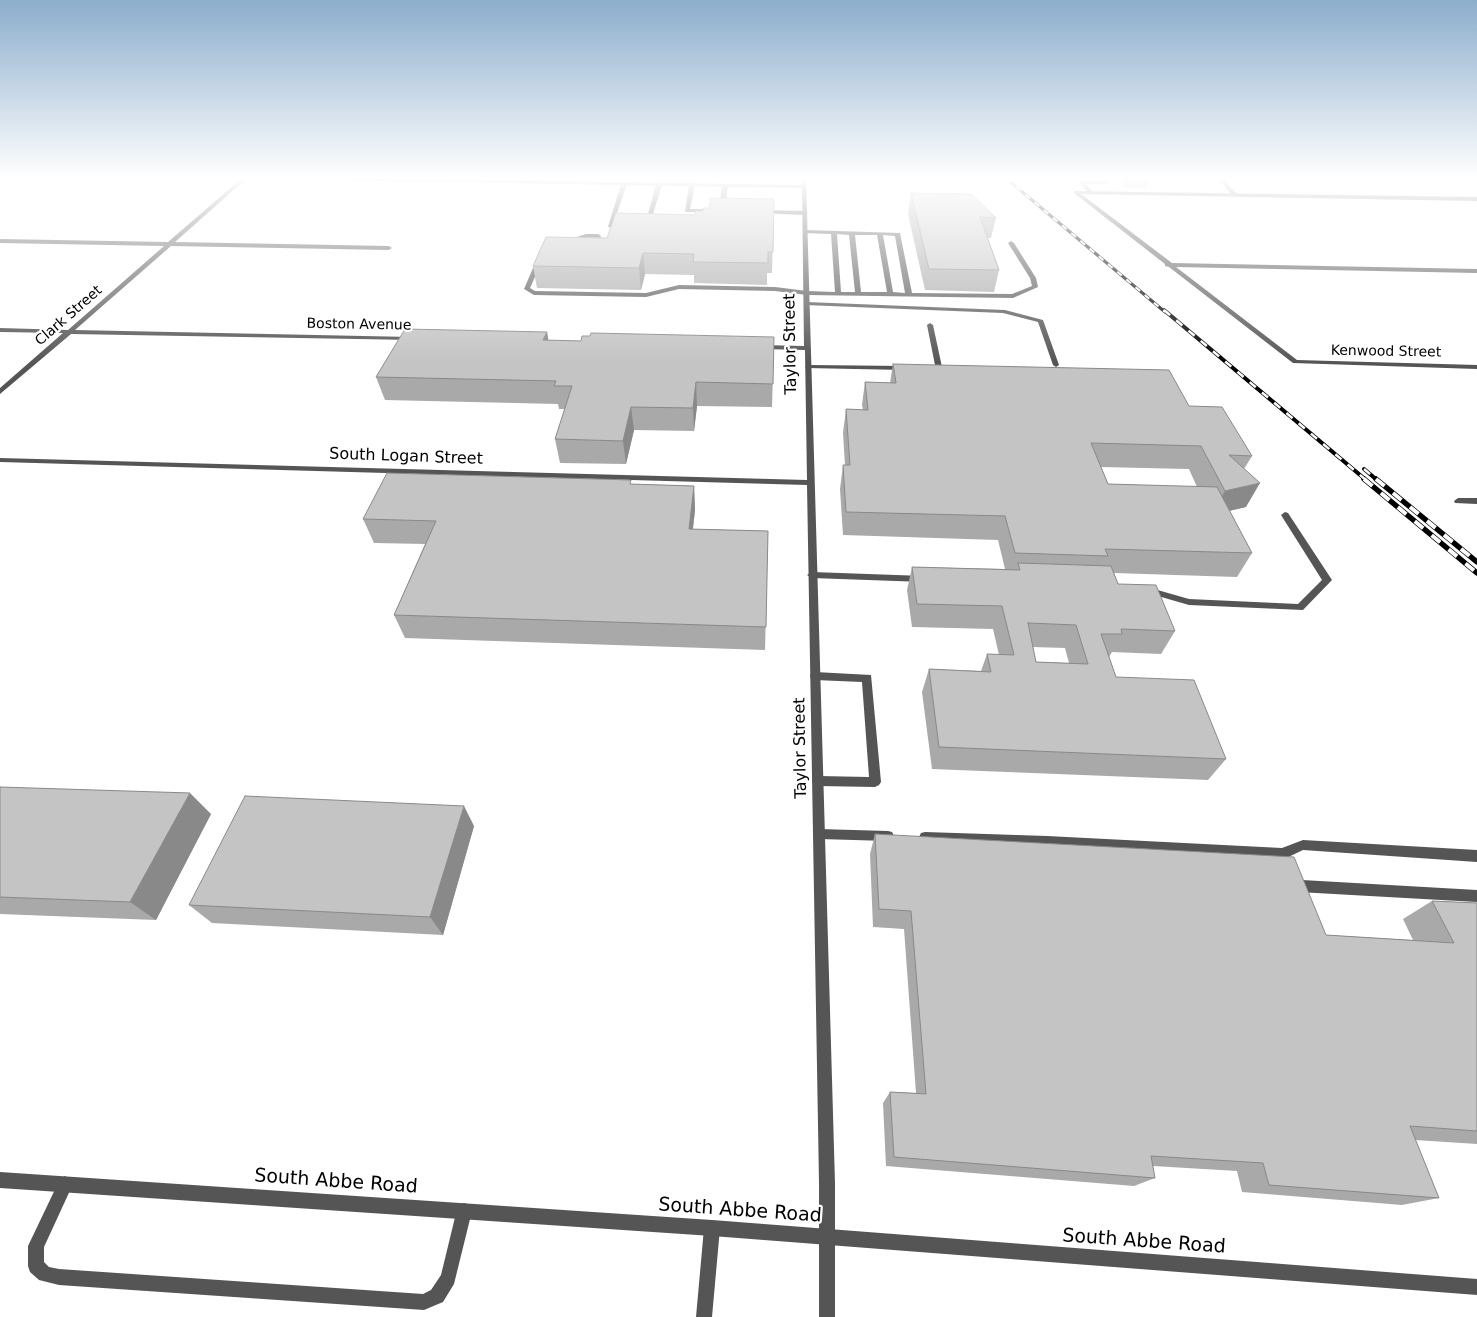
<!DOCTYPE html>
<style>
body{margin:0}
canvas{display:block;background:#fff}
</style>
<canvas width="1477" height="1317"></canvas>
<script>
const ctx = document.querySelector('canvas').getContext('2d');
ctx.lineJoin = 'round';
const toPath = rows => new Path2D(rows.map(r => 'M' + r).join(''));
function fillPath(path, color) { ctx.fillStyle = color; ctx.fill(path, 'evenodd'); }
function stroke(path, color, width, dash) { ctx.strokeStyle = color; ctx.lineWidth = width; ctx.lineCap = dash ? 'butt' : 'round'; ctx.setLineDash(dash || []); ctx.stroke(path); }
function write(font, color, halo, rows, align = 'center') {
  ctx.font = font + ' "DejaVu Sans",sans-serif'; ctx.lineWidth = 4.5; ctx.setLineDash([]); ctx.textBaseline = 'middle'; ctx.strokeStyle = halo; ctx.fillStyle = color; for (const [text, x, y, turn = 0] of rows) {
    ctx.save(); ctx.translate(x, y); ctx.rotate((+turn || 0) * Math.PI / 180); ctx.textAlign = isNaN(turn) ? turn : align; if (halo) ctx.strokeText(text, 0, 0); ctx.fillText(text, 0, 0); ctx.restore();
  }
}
fillPath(toPath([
 [1101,179,1106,179,1109,182,1106,184,1086,184,1093,193,1090,195,1079,182,1082,180,1102,180,1101,179],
 [1218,179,1223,179,1237,194,1237,196,1233,196,1218,179],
 [624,182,627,184,613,225,627,227,624,229,608,227,621,184,624,182],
 [659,183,662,185,649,227,644,228,656,185,659,183],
 [692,183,695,185,690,209,716,209,718,210,718,212,685,212,689,185,692,183],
 [725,184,728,186,725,210,722,212,719,210,722,186,725,184],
 [761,210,805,211,808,213,805,215,759,213,759,211,761,210],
 [805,230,900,233,912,293,1012,294,1032,286,1030,278,1008,243,1011,241,1014,243,1036,278,1038,287,1013,298,807,295,775,291,679,289,646,297,534,295,524,289,536,261,539,259,542,261,530,288,535,291,646,293,679,285,775,287,807,291,835,292,831,234,803,233,803,231,805,230],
 [837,234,849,235,855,292,841,292,837,234],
 [855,235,877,235,887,292,861,292,855,235],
 [883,235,895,236,905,293,893,292,883,235],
 [586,234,598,234,601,236,596,251,591,250,595,238,586,238,568,243,565,241,586,234],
 [807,302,1005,310,1043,320,1059,365,1056,367,1053,365,1038,322,1003,313,805,305,804,304,807,302],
 [930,323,933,325,942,367,939,369,929,369,926,367,929,365,935,365,927,325,930,323],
 [808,365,905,366,908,368,905,370,806,368,805,367,808,365],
 [1285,512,1288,513,1332,580,1303,610,1189,605,1144,592,1142,590,1147,587,1189,599,1298,604,1322,580,1281,515,1285,512],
 [812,572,924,576,929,579,924,582,812,578,807,575,812,572],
 [815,672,871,675,881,782,879,785,875,787,818,786,814,784,812,781,814,778,818,776,869,777,862,682,815,680,811,679,810,676,811,673,815,672],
 [819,829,888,831,892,832,894,836,892,840,888,841,819,839,815,838,813,834,815,830,819,829],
 [925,832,1047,836,1282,848,1303,840,1477,850,1477,862,1303,850,1282,860,1047,846,925,842,921,841,919,837,921,833,925,832],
 [1296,876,1302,880,1477,890,1477,902,1298,892,1294,890,1290,882,1292,878,1296,876],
 [65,1176,70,1179,73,1184,44,1247,44,1262,49,1267,59,1269,423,1294,431,1290,441,1275,458,1205,464,1203,470,1205,472,1211,454,1284,443,1302,424,1310,59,1285,39,1280,30,1272,28,1266,28,1246,60,1179,65,1176],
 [712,1220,718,1222,720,1228,712,1317,696,1317,704,1228,706,1222,712,1220]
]), '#555');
fillPath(toPath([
 [241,179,246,179,175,242,389,246,392,248,389,250,171,246,75,330,412,337,414,338,414,340,71,334,0,394,0,388,63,333,0,332,0,328,68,330,164,246,0,243,0,239,168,242,241,179],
 [319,179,418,179,802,185,802,179,806,179,835,1183,835,1317,819,1317,819,1183,807,485,0,462,0,458,807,480,805,350,761,349,758,347,761,345,804,346,802,188,321,180,319,179],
 [1074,191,1477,197,1477,201,1081,194,1172,263,1477,269,1477,273,1176,267,1297,360,1477,365,1477,369,1293,363,1169,267,1165,266,1165,264,1074,193,1074,191],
 [1458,498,1477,498,1477,504,1455,503,1454,501,1458,498]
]), '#555');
fillPath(toPath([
 [0,1172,712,1220,1477,1279,1477,1295,712,1236,0,1188,0,1172]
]), '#555');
const railFar2 = toPath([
 [1007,179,1165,312]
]);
const railFar1 = toPath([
 [1164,310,1366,480],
 [1364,469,1377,480]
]);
const rail = toPath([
 [1364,479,1477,573],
 [1376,479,1477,562]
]);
stroke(railFar2, '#000', 3);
stroke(railFar1, '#000', 4);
stroke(rail, '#000', 5.5);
stroke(railFar2, '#fff', 2, [6]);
stroke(railFar1, '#fff', 2.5, [8]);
stroke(rail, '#fff', 4, [11]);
fillPath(toPath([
 [1120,179,1149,179,1146,188,1125,188],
 [911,193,996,218,991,238,987,238,999,270,994,292,925,290,908,214],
 [774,199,772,273,767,273,767,285,694,283,694,275,645,274,641,290,537,288,533,266,607,238,695,215,709,208],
 [547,332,548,340,581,341,774,337,772,407,697,406,694,431,634,430,626,464,560,463,555,439,565,409,559,409,558,404,385,400,376,377],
 [893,364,1189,406,1252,456,1244,469,1246,507,1229,511,1252,553,1237,577,1114,573,1118,584,1175,631,1161,654,1112,652,1109,657,1116,677,1226,759,1208,780,932,769,922,692,929,669,981,671,987,654,999,655,993,629,912,627,907,590,912,567,1005,569,998,540,843,535,840,489,843,465,845,465,843,433,846,409,863,410,862,405,865,382,890,383],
 [1101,467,1189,469,1197,487,1108,484],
 [1033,647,1065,648,1069,663,1036,662],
 [632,484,694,486,695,510,693,529,768,531,765,650,405,638,394,615,425,544,374,543,363,519],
 [0,787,211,814,156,920,0,914],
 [474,826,443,935,212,923,189,905],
 [875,834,1326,935,1413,940,1403,919,1432,901,1477,903,1477,1144,1415,1140,1439,1198,1402,1205,1242,1192,1237,1171,1153,1166,1155,1178,1134,1186,886,1166,883,1103,890,1092,916,1093,904,929,873,927,870,854]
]), '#a9a9a9');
fillPath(toPath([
 [643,253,645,274,641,290,639,268],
 [547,332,551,354,543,340],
 [696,382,697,406,694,431,693,408],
 [631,407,634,430,626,464,623,441],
 [1260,483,1246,507,1211,515,1225,491],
 [694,486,695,510,690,552,689,529],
 [190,793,211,814,156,920,130,902],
 [464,806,474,826,443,935,430,917]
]), '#898989');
const building = toPath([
 [911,193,971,194,996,218,980,217,999,270,929,269,911,193],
 [711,198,774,199,773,252,768,252,768,263,693,262,694,254,643,253,639,268,533,266,546,237,607,238,616,213,695,215,696,211,703,211,703,208,709,208,711,198],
 [405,329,547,332,543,340,581,341,582,336,590,336,591,333,774,337,773,384,696,382,693,408,631,407,623,441,555,439,572,386,554,386,556,381,376,377,405,329],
 [893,364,1169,370,1189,406,1222,407,1252,456,1229,455,1260,483,1225,491,1201,446,1091,443,1108,484,1217,487,1252,553,1105,549,1108,556,1015,553,1005,516,846,512,843,465,850,465,846,409,868,410,865,382,896,383,893,364],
 [387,473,631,480,630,484,694,486,689,529,768,531,766,627,394,615,436,521,363,519,387,473],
 [1018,563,1111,566,1118,584,1156,585,1175,631,1121,629,1122,634,1101,634,1116,677,1194,680,1226,759,939,747,929,669,991,672,987,654,1014,655,1002,606,917,604,912,567,1020,570,1018,563],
 [1028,623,1076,625,1088,664,1036,662,1028,623],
 [0,787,190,793,130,902,0,897,0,787],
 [245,796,464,806,430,917,189,905,245,796],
 [875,834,1294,857,1326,935,1454,943,1432,901,1477,903,1477,1131,1410,1126,1439,1198,1269,1185,1263,1163,1151,1156,1155,1178,894,1157,890,1092,926,1094,911,911,879,909,875,834]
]);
fillPath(building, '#c4c4c4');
stroke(building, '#898989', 1);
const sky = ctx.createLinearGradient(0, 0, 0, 363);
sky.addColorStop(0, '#8cadcc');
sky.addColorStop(0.49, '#fff');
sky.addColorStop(1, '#ffffff00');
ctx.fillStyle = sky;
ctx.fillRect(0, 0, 1477, 363);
write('14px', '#000', '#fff', [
 ["Clark Street",69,316,-41],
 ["Boston Avenue",359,325,1],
 ["Kenwood Street",1386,352,1]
]);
write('16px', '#000', '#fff', [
 ["Taylor Street",791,344,-91],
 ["South Logan Street",406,457,2],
 ["Taylor Street",801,748,-91]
]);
write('19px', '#000', '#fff', [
 ["South Abbe Road",336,1182,4],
 ["South Abbe Road",740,1211,4],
 ["South Abbe Road",1144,1242,4]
]);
</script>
